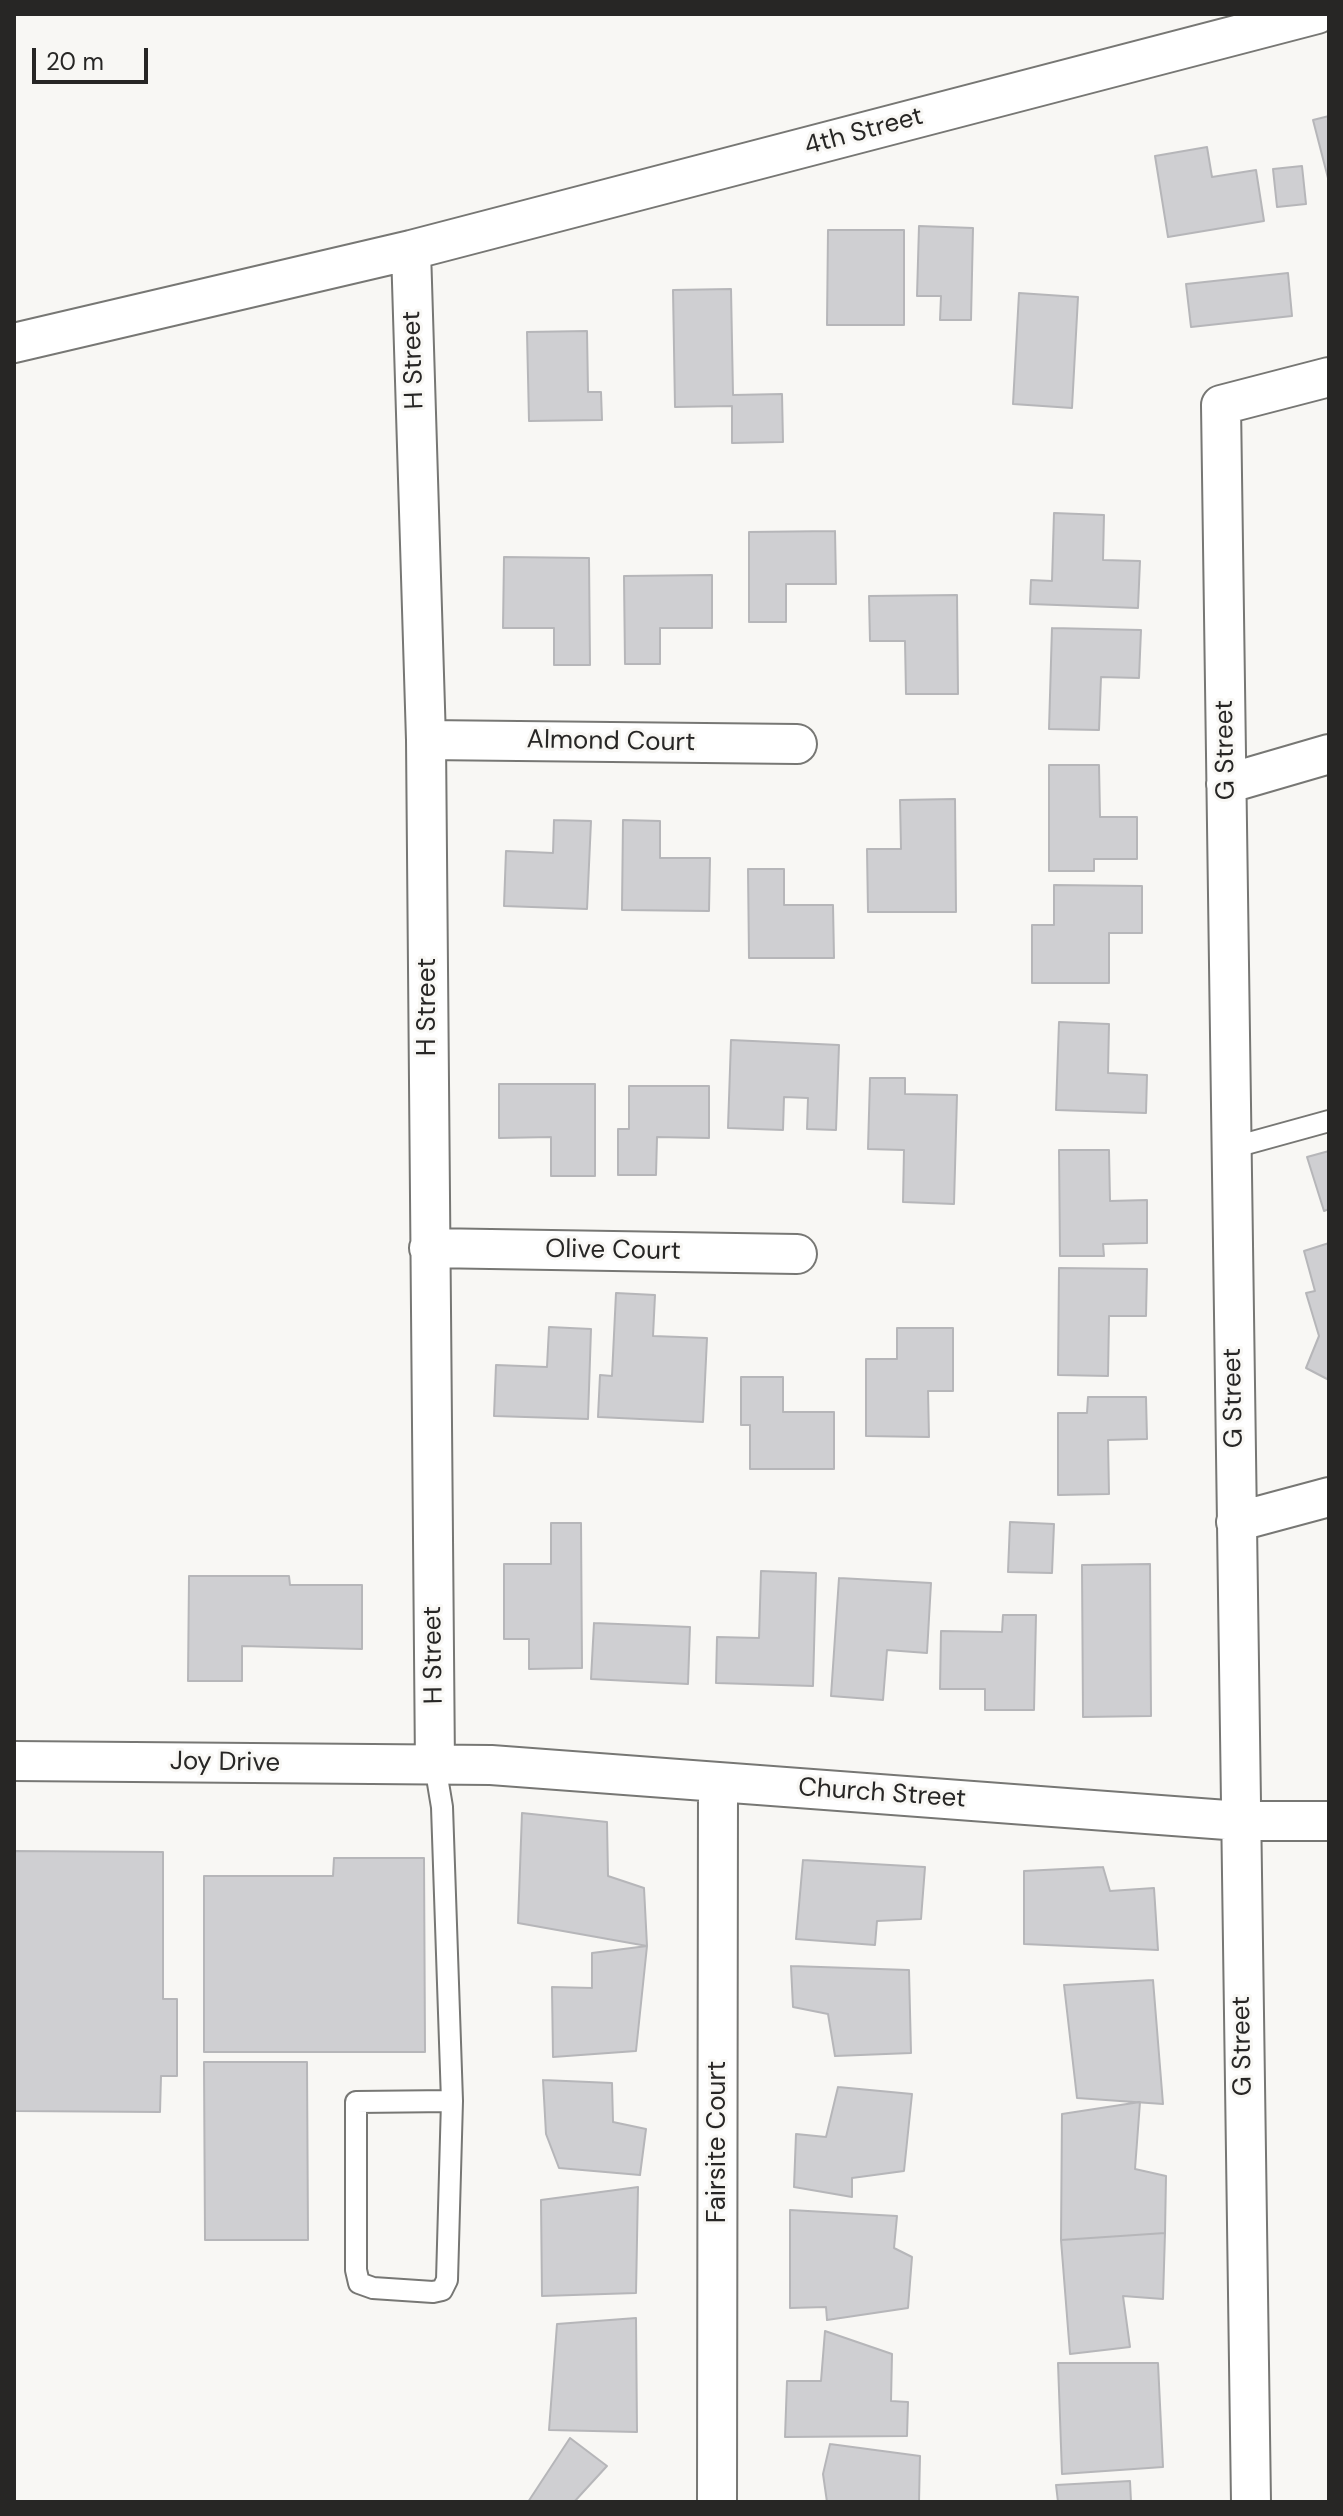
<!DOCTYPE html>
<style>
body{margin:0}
#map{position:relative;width:1343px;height:2516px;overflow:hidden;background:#f8f7f4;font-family:"DM Sans",sans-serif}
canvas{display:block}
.frame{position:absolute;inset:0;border:16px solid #272625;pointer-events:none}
.scale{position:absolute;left:32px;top:48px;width:116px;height:36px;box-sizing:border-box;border:4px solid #272625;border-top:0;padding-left:10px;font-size:24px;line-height:28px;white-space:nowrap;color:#272625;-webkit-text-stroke:6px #f8f7f4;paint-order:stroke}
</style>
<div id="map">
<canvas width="1343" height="2516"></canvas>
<div class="frame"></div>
<div class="scale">20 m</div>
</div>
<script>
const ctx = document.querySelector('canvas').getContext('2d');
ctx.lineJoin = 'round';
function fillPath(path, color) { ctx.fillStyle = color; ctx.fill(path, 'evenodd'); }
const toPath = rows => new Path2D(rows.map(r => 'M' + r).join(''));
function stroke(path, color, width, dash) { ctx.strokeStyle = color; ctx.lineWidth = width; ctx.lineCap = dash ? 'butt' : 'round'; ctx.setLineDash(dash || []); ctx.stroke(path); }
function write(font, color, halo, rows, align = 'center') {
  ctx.font = font + ' "DM Sans",sans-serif'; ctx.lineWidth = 6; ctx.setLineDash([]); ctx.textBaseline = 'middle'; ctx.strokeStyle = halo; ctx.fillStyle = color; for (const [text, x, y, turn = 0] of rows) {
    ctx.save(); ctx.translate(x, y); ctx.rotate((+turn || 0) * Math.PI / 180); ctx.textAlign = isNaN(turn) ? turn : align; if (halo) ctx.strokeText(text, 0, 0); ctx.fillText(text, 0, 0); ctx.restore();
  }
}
const building = toPath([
 [1329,116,1329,182,1313,120,1329,116],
 [1207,147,1212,177,1256,170,1264,221,1168,237,1155,156,1207,147],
 [1302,166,1306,204,1277,207,1273,169,1302,166],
 [919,226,973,228,971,320,940,320,941,296,917,296,919,226],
 [828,230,904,230,904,325,827,325,828,230],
 [1288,273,1292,316,1191,327,1186,284,1288,273],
 [731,289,733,395,782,394,783,442,732,443,732,406,675,407,673,290,731,289],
 [1019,293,1078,297,1072,408,1013,404,1019,293],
 [587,331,588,392,601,392,602,420,529,421,527,332,587,331],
 [1054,513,1104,515,1103,560,1140,561,1138,608,1030,604,1031,580,1052,581,1054,513],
 [835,531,836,584,786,584,786,622,749,622,749,532,835,531],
 [504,557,589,558,590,665,554,665,554,628,503,628,504,557],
 [712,575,712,628,660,628,660,664,625,664,624,576,712,575],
 [957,595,958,694,906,694,905,641,870,641,869,596,957,595],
 [1052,628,1141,630,1139,678,1101,677,1099,730,1049,729,1052,628],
 [1049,765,1099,765,1100,817,1137,817,1137,859,1094,859,1094,871,1049,871,1049,765],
 [955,799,956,912,868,912,867,849,901,849,900,800,955,799],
 [554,820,591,821,587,909,504,906,506,851,553,853,554,820],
 [623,820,660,821,660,858,710,858,709,911,622,910,623,820],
 [748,869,784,869,784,905,833,905,834,958,749,958,748,869],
 [1054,885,1142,886,1142,933,1109,933,1109,983,1032,983,1032,925,1054,925,1054,885],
 [1059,1022,1109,1024,1108,1073,1147,1075,1146,1113,1056,1110,1059,1022],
 [731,1040,839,1045,836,1130,807,1129,808,1098,784,1097,783,1130,728,1128,731,1040],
 [870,1078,905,1078,905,1094,957,1095,954,1204,903,1202,904,1150,868,1149,870,1078],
 [499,1084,595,1084,595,1176,551,1176,551,1137,499,1138,499,1084],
 [629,1086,709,1086,709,1138,657,1137,656,1175,618,1175,618,1129,629,1129,629,1086],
 [1059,1150,1109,1150,1110,1201,1147,1200,1147,1243,1103,1244,1104,1256,1060,1256,1059,1150],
 [1329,1151,1329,1209,1324,1211,1307,1157,1329,1151],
 [1329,1243,1329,1380,1306,1368,1319,1336,1306,1293,1315,1291,1304,1251,1329,1243],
 [1059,1268,1147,1269,1146,1316,1109,1316,1108,1376,1058,1375,1059,1268],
 [616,1293,655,1295,653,1336,707,1338,703,1422,598,1417,600,1375,612,1376,616,1293],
 [549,1327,591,1329,588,1419,494,1416,496,1365,547,1367,549,1327],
 [897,1328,953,1328,953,1391,928,1391,929,1437,866,1436,866,1359,897,1359,897,1328],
 [741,1377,783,1377,783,1412,834,1412,834,1469,750,1469,750,1425,741,1425,741,1377],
 [1088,1397,1146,1397,1147,1439,1108,1440,1109,1494,1058,1495,1058,1413,1087,1413,1088,1397],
 [1010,1522,1054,1524,1052,1573,1008,1572,1010,1522],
 [551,1523,581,1523,582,1668,529,1669,529,1639,504,1639,504,1564,551,1564,551,1523],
 [1150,1564,1151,1716,1083,1717,1082,1565,1150,1564],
 [761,1571,816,1573,813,1686,716,1683,717,1637,759,1638,761,1571],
 [189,1576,289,1576,290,1585,362,1585,362,1649,242,1646,242,1681,188,1681,189,1576],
 [839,1578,931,1583,927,1653,887,1650,883,1700,831,1696,839,1578],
 [1003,1615,1036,1615,1034,1710,985,1710,985,1689,940,1689,941,1631,1002,1632,1003,1615],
 [594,1623,690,1627,688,1684,591,1679,594,1623],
 [522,1813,607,1822,608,1876,644,1888,647,1946,518,1923,522,1813],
 [14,1851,163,1852,163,1999,177,1999,177,2076,161,2076,160,2112,14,2111,14,1851],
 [334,1858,424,1858,425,2052,204,2052,204,1876,333,1876,334,1858],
 [803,1860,925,1867,921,1919,877,1921,875,1945,796,1939,803,1860],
 [1103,1867,1110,1891,1154,1888,1158,1950,1024,1944,1024,1871,1103,1867],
 [647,1946,636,2051,553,2057,552,1987,592,1988,592,1953,647,1946],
 [791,1966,909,1970,911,2053,835,2056,828,2014,793,2007,791,1966],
 [1153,1980,1163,2104,1077,2098,1064,1985,1153,1980],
 [204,2062,307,2062,308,2240,205,2240,204,2062],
 [543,2080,612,2083,613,2122,646,2129,640,2175,559,2168,546,2134,543,2080],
 [838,2087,912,2094,904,2171,852,2178,852,2197,794,2187,796,2134,826,2137,838,2087],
 [1140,2102,1135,2169,1166,2176,1165,2233,1061,2240,1062,2114,1140,2102],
 [638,2187,636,2293,542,2296,541,2200,638,2187],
 [790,2210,897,2216,894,2248,912,2257,908,2308,827,2320,826,2307,790,2308,790,2210],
 [1165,2233,1163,2299,1123,2296,1130,2347,1070,2354,1061,2240,1165,2233],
 [636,2318,637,2432,549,2430,557,2324,636,2318],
 [825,2331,892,2354,891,2401,908,2402,907,2436,785,2437,787,2381,821,2381,825,2331],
 [1058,2363,1158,2363,1163,2467,1062,2474,1058,2363],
 [570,2438,607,2466,574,2502,528,2502,570,2438],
 [830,2444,920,2456,919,2502,827,2502,823,2474,830,2444],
 [1130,2481,1131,2502,1058,2502,1056,2485,1130,2481]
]);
fillPath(building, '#cfcfd2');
stroke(building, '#b6b6b9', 2);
const service = toPath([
 [1231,1148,1329,1121],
 [435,1765,442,1807,452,2101,447,2280,442,2290,433,2292,373,2288,359,2283,356,2270,356,2102,452,2101]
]);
const minor = toPath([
 [411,250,426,740,435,1765],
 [14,343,411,250,1317,14],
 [426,740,797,744],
 [1226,784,1329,754],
 [429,1248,797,1254],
 [1236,1522,1329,1497],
 [14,1761,491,1765,1240,1821,1329,1821],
 [717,2502,718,1782],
 [1251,2502,1221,405,1329,377]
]);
stroke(service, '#777774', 24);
stroke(minor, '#777774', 42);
stroke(service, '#fff', 20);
stroke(minor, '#fff', 38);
write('26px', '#272625', '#f8f7f4', [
 ["4th Street",864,132,-15],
 ["H Street",414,360,-92],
 ["Almond Court",611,742,1],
 ["G Street",1226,750,-91],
 ["H Street",428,1007,-90],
 ["Olive Court",613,1251,1],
 ["G Street",1234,1398,-91],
 ["H Street",434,1655,-91],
 ["Joy Drive",225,1763,1],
 ["Church Street",882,1794,4],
 ["G Street",1243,2046,-91],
 ["Fairsite Court",718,2142,-90]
]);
</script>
